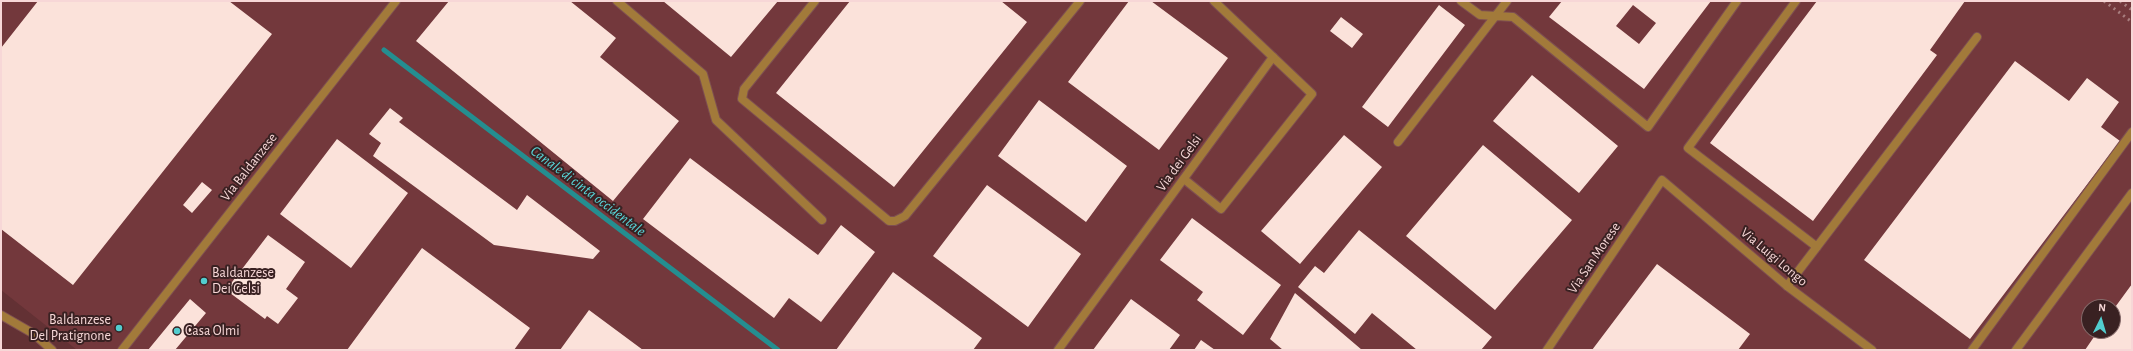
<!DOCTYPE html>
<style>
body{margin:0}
#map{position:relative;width:2133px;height:351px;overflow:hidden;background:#633134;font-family:"Alegreya Sans",sans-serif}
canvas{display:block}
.frame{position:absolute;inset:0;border:2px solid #f7d7d7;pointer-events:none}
.north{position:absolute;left:2081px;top:299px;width:40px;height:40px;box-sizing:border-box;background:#392122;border:1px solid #856a6a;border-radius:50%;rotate:5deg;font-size:11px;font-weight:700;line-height:16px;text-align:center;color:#f7d7d7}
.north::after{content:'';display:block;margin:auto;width:14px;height:18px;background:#52cdcf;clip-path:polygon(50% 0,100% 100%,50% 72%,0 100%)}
</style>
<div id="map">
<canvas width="2133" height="351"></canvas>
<div class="frame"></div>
<div class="north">N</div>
</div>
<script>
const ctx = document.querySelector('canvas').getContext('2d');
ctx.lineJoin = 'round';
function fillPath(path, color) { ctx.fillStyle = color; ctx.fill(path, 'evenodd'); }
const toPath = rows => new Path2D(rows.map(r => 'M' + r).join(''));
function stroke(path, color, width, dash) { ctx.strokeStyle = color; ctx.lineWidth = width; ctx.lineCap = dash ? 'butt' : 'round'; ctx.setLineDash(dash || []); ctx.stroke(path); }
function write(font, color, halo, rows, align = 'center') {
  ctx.font = font + ' "Alegreya Sans",sans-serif'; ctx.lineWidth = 4; ctx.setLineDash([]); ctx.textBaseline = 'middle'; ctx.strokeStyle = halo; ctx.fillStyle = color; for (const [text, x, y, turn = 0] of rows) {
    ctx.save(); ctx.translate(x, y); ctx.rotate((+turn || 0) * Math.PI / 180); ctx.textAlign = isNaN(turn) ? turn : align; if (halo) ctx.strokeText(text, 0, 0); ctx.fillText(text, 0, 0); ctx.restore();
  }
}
fillPath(toPath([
 [1,1,2132,1,2132,350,77,350,1,290],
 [2089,307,2113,307,2113,331,2089,331]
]), '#73383c');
stroke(toPath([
 [384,50,778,350]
]), '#248e90', 5);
fillPath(toPath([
 [38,1,229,1,272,34,73,285,1,229,1,48],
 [449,1,570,1,616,38,600,57,679,121,613,201,416,41],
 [663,1,778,1,731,57],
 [850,1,1001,1,1027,22,894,187,776,93],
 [1129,1,1151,1,1228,58,1159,150,1068,82],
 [1562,1,1711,1,1644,89,1549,17],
 [1633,5,1656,23,1639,44,1616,26],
 [1817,1,1965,1,1930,50,1937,55,1813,221,1710,143],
 [1439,5,1465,25,1388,127,1362,107],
 [1341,17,1363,34,1352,48,1330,31],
 [2015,61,2069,101,2087,78,2119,102,2101,127,2120,141,1970,339,1864,260],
 [1532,75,1618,146,1579,193,1493,121],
 [1039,100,1127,166,1086,222,998,156],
 [390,108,403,118,399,122,517,210,527,195,600,251,593,259,494,245,373,156,381,143,369,134],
 [1344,135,1382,167,1300,264,1261,231],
 [337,139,408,193,351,268,280,214],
 [1483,145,1572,220,1495,310,1406,236],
 [690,158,818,255,841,225,875,252,821,322,789,298,774,318,643,219],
 [202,182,212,190,192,213,183,205],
 [987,185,1081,254,1028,327,933,256],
 [1192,218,1281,285,1243,335,1197,300,1203,292,1160,260],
 [1359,230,1492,337,1481,350,1417,350,1372,313,1355,334,1298,287,1315,266,1324,273],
 [268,235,305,262,286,289,298,298,278,324,267,316,265,319,226,290],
 [422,248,530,328,514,350,347,350],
 [1657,264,1750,334,1738,350,1592,350],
 [893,272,982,338,973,350,836,350],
 [2132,284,2132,350,2085,350,2098,331,2113,331,2113,310],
 [1295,293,1362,350,1283,350,1270,339],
 [190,299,206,313,175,350,148,350],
 [1131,299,1180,335,1169,350,1093,350],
 [589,310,643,350,560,350],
 [1201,340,1215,350,1194,350]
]), '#fbe2da');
const service = toPath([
 [617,1,703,74,716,120,822,220],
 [815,1,744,89,742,99,889,221,895,221,905,216,1080,1],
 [1461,1,1480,15,1513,17,1648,127,1737,1],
 [1796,1,1688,148,1817,247],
 [1398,142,1507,1],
 [1184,179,1221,209,1312,94,1273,57],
 [1787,286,1977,37],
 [1972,350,2132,132],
 [2016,350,2132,193]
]);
const minor = toPath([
 [1,315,34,334,52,350],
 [122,350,396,1],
 [1058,350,1273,57,1214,1],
 [1547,350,1662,180,1787,286,1872,350]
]);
stroke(service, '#7e4f51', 10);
stroke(minor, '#7e4f51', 10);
stroke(service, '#a27a3a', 8);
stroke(minor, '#a27a3a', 8);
stroke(toPath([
 [2104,1,2132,22],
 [2120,1,2132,10]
]), '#a87e7f', 3, [2, 4]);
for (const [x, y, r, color] of [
 [204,281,4,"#52cdcf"],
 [119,328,4,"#52cdcf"],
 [177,331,4,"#52cdcf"]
]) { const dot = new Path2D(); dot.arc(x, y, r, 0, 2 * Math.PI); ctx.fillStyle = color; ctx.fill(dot); stroke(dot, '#392122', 1.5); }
write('14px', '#f7d7d7', '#392122', [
 ["Via dei Gelsi",1179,163,-54],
 ["Via Baldanzese",249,167,-52],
 ["Via Luigi Longo",1774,257,40],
 ["Via San Morese",1594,258,-56]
]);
write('14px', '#f7d7d7', '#392122', [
 ["Baldanzese",212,273],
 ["Dei Gelsi",212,289],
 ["Baldanzese",111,320,"right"],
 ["Del Pratignone",111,336,"right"],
 ["Casa Olmi",185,331]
], 'left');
write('italic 15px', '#58d4d7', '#392122', [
 ["Canale di cinta occidentale",588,191,37]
]);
</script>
